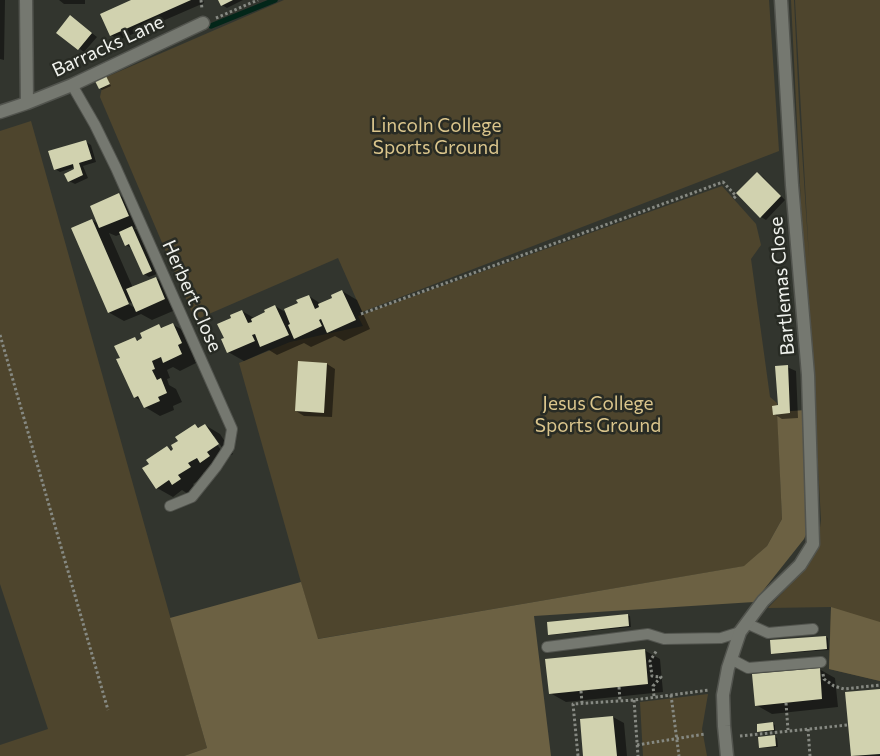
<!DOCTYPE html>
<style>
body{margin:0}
canvas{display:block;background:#32352e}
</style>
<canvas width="880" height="756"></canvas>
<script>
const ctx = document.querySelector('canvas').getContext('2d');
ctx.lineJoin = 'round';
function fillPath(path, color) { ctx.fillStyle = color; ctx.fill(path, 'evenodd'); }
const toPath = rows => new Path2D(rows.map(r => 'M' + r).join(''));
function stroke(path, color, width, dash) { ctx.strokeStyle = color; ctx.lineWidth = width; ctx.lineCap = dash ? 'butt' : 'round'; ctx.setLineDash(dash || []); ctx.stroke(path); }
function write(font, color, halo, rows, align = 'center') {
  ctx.font = font + ' Commissioner,sans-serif'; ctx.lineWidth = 5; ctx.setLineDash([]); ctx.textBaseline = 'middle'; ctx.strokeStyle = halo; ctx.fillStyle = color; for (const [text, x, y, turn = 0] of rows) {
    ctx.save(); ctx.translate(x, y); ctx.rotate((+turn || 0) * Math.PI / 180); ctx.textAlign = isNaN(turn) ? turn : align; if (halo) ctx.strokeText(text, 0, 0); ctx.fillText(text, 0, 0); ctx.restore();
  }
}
fillPath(toPath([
 [284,0,769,0,779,151,362,312,338,258,195,320,100,97,104,78],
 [791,0,794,0,799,105,809,258,795,0,880,0,880,681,829,669,831,607,768,608,803,571,812,559,818,543,821,520,815,412,804,266],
 [31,121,207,748,184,756,0,756,0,745,48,729,0,584,0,131],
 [722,186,756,224,761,245,751,259,770,397,777,403,782,519,767,546,745,566,317,639,239,363,290,342,363,326,358,316],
 [708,694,702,729,707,756,643,756,640,702]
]), '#4e452d');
fillPath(toPath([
 [806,410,810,526,804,539,754,602,534,616,551,756,184,756,207,748,170,618,301,582,318,639,744,566,767,546,782,519,777,412],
 [831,607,880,622,880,681,829,669]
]), '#6c6143');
fillPath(toPath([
 [0,0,5,0,4,60,0,59],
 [59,0,85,0,85,4,64,4],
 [135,0,203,0,204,3,119,40,111,35],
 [219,0,243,0,227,8,222,5],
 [75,20,97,37,84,52,58,33],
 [106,77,111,86,102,90,100,88],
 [86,142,91,145,96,162,83,166,88,178,75,184,69,181,79,166,60,172,55,169],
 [758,174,763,177,785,200,766,220,761,217,737,193],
 [119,195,135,204,143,225,134,228,138,230,157,274,149,277,144,274,131,248,126,245,121,234,116,236,109,233,133,288,156,278,171,287,180,308,152,320,141,314,124,321,108,312,92,220,99,224],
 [124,299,135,305,135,308,123,301],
 [342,291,357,300,370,329,344,341,335,336,311,347,304,343,277,355,269,350,244,361,228,352,225,339,233,318,242,311,254,318,267,313,275,306,287,313,309,296,321,304,333,298],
 [172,324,188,333,197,352,193,354,196,363,180,371,173,367,167,370,170,378,167,379,169,385,176,389,182,402,173,406,174,410,160,416,145,407,142,402,135,397,121,358,135,338,139,341,159,326,164,328],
 [327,364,335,369,332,417,304,416,296,411],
 [787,367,796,371,798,418,782,419,774,414,779,406],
 [195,425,200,428,205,425,220,434,233,454,222,461,224,466,217,471,211,467,203,473,205,476,193,484,196,488,188,494,182,490,173,497,157,488,150,464,167,447,173,451,179,441],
 [211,436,214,436,223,449,221,450],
 [627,615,630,616,631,627,551,635,549,634],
 [826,637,828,638,829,650,775,654,773,653],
 [644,650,660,659,663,692,566,702,550,693],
 [819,669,835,678,838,707,772,714,756,705],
 [880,690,880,756,852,756,847,694],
 [613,717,624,723,627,756,585,756],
 [773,724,775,725,775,731,761,732,759,731],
 [775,737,777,738,778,747,762,748,760,747]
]), '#0007');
stroke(toPath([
 [211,26,275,0]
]), '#032619', 5.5);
fillPath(toPath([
 [131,0,191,0,110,36,100,14],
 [218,0,233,0,221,6],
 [70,15,92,33,78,50,56,33],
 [106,76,110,84,99,89,95,81],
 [86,140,92,159,79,163,83,175,68,182,64,174,74,169,73,164,54,170,48,151],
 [757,172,781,196,760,218,736,193],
 [119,193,129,216,99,228,90,206],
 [92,219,129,304,108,313,71,228],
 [132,226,152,271,143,275,129,244,125,246,119,232],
 [156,277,165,299,136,312,126,289],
 [342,290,356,320,327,333,321,319,319,320,322,326,294,339,288,325,290,324,284,309,298,303,296,300,309,295,315,309,319,307,318,304,332,298,331,295],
 [275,305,289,335,260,347,255,334,252,335,255,341,227,353,221,339,224,338,217,324,231,318,230,315,242,310,248,323,252,322,251,319,265,312,264,310],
 [173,323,182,343,178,345,182,354,163,363,161,357,152,361,155,369,152,370,157,380,161,378,167,393,158,397,160,401,144,408,138,396,134,398,116,359,120,358,114,346,135,337,137,341,142,338,140,333,159,324,161,328],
 [298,361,327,363,324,413,295,411],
 [788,365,790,413,773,415,772,406,778,405,775,366],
 [195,424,198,428,205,424,219,444,207,452,210,456,200,463,197,458,188,463,191,467,178,475,181,479,172,485,169,480,156,489,142,468,149,464,146,460,167,446,171,451,173,449,171,445,178,441,175,437],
 [628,614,629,626,548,635,547,622],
 [826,636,827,649,771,654,770,640],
 [645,649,648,684,549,694,545,659],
 [820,668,822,699,755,706,752,674],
 [880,689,880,754,851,756,845,692],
 [613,716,617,756,583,756,580,719],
 [773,722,774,730,757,732,757,724],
 [775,735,776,746,759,748,758,737]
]), '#d1d2af');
const service = toPath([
 [72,85,95,125,116,168,232,429,229,447,216,467,192,497,170,506],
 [746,623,768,633,813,629],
 [547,647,648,634,664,639,721,638,740,632],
 [731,659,748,668,821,662]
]);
const minor = toPath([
 [26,0,27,103],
 [0,112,27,103,72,85,203,23],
 [727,756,724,726,723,695,728,668,740,632,763,601,800,565,813,544,808,375,792,185,781,0]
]);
stroke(service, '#52544e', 12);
stroke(minor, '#52544e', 15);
stroke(toPath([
 [201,0,202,9],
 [216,18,258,0],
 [361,314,723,182,736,196,733,199],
 [0,335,108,710],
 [823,674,824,679,834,686,844,689,880,685],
 [619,687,620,701],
 [581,691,582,703],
 [671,695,679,756],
 [654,696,653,686,661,677,652,676,650,661,657,650],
 [634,700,638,756],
 [786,703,788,730],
 [808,729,810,756],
 [740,736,848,725],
 [637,745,705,734],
 [578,756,573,704,634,700,709,690]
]), '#868982', 3, [2.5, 2.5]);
stroke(service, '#757870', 10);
stroke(minor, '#757870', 12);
write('19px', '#f0f2ed', '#282b24', [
 ["Barracks Lane",108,46,-25],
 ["Bartlemas Close",782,286,-95],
 ["Herbert Close",192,296,66]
]);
write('19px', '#dac58c', '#282b24', [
 ["Lincoln College",436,126],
 ["Sports Ground",436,148],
 ["Jesus College",598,404],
 ["Sports Ground",598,426]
]);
</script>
